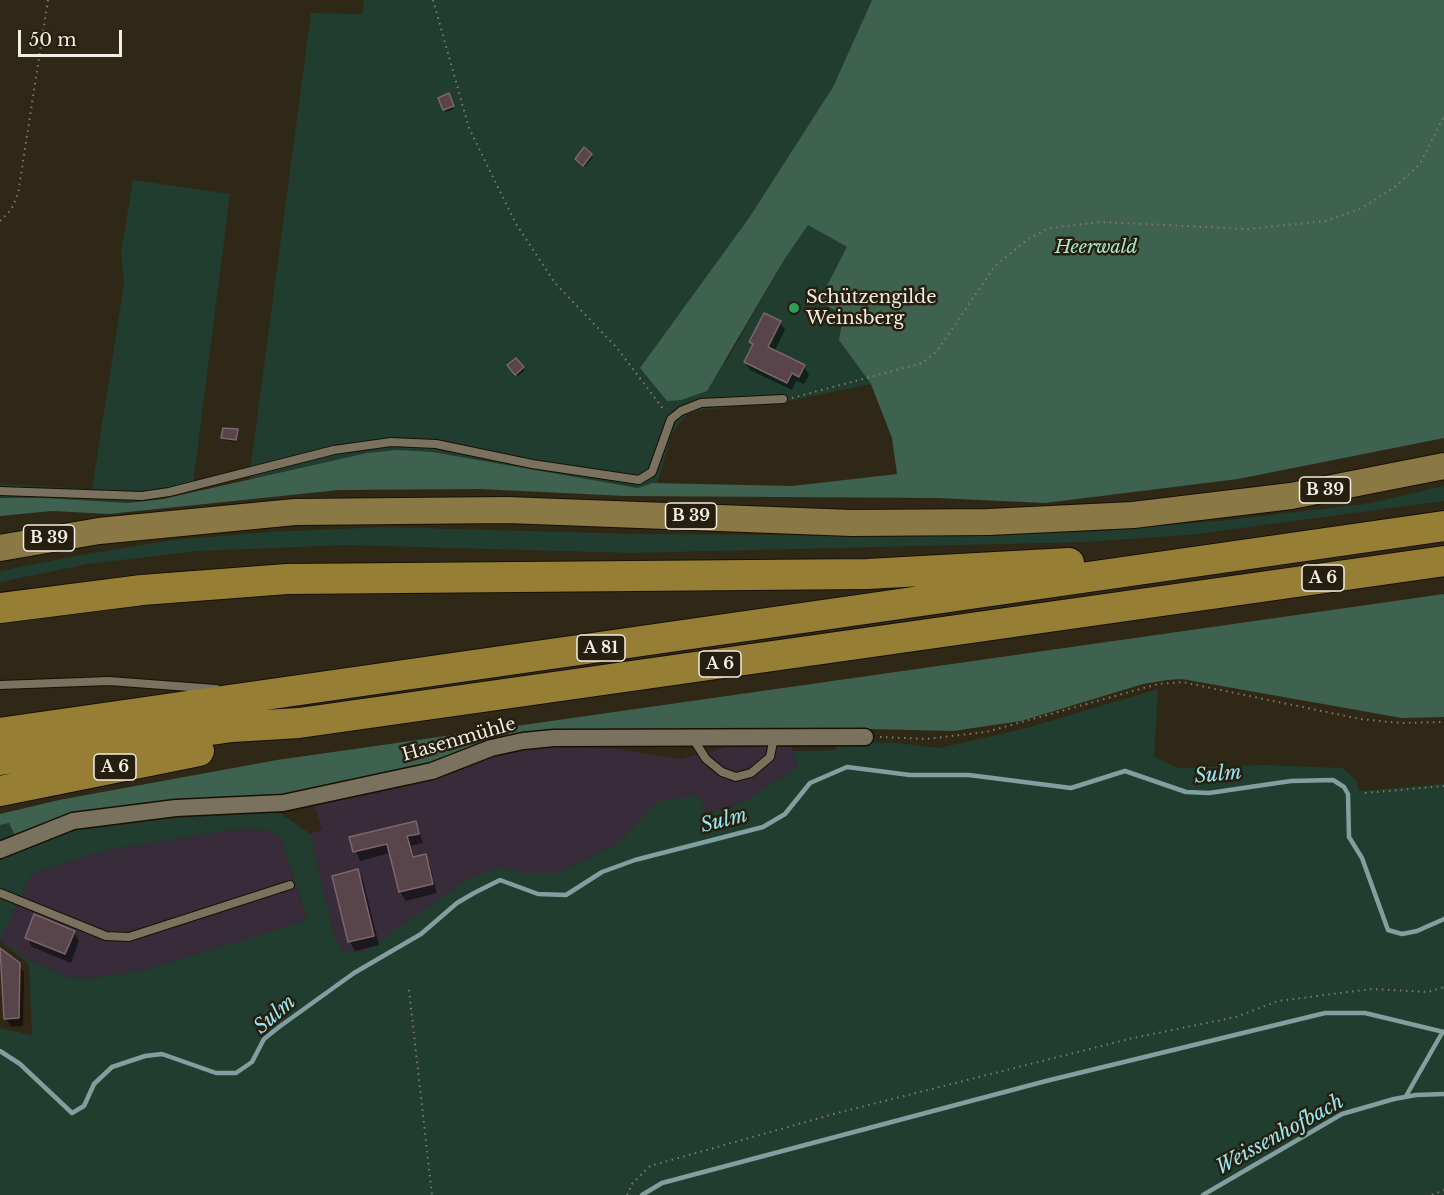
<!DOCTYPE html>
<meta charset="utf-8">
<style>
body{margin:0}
#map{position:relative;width:1444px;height:1195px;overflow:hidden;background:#302817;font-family:"Libre Baskerville",serif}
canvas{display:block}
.scale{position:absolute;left:18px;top:30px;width:104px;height:27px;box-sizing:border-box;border:3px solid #f3eee3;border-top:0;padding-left:8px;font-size:18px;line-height:21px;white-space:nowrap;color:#f3eee3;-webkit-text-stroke:4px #261e0e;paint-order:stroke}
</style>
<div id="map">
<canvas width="1444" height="1195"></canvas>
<div class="scale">50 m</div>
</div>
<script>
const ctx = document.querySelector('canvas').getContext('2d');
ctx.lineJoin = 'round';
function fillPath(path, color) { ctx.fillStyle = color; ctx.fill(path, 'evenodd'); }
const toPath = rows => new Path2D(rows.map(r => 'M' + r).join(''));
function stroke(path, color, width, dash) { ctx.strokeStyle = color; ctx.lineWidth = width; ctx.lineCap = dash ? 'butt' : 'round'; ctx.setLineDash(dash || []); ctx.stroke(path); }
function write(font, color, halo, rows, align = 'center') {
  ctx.font = font + ' "Libre Baskerville",serif'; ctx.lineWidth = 5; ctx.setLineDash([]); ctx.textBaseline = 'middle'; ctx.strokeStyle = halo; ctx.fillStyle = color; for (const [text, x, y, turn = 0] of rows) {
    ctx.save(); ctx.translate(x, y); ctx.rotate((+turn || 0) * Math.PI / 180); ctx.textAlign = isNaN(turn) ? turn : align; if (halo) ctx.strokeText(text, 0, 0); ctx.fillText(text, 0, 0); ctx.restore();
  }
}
fillPath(toPath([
 [790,741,798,767,736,806,706,813,659,801,616,845,557,873,522,873,498,867,364,952,343,951,335,939,310,834,322,830,314,804,449,774,499,754,530,747,607,748,682,759,725,747],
 [243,828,267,830,280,836,308,921,146,970,84,979,67,977,27,959,0,940,32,873,107,850]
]), '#382c3a');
fillPath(toPath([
 [364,0,872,0,833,87,749,218,724,366,784,260,808,224,847,247,839,340,871,384,795,400,703,410,686,415,672,433,657,484,638,488,433,452,249,479,311,13,362,14],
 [133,180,230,194,192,492,128,503,46,498,0,498,0,484,92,489,124,284,121,252],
 [1444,486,1444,501,1189,535,1085,542,631,553,347,545,198,551,88,564,0,582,0,571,65,558,173,540,268,532,386,527,636,534,907,536,1090,532,1229,520,1371,503],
 [1158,689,1154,757,1178,768,1266,765,1342,768,1356,780,1359,791,1444,784,1444,1195,0,1195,0,1028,32,1035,29,964,0,941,0,861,11,853,68,831,145,819,234,811,280,813,310,834,335,939,343,951,364,952,467,880,498,867,522,873,557,873,616,845,659,801,699,795,706,813,736,806,798,767,793,751,836,750,838,741,897,743,939,748,1023,729],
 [243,828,267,830,280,836,308,920,146,970,84,979,67,977,27,959,0,940,32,873,107,850],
 [9,823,15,836,0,844,0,825]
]), '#203d2f');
fillPath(toPath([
 [872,0,1444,0,1444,438,1238,479,1045,503,937,498,625,496,480,489,339,490,109,514,52,511,0,516,0,498,46,498,128,503,163,499,367,453,397,450,433,452,638,488,652,483,792,486,897,474,892,438,871,384,839,340,843,315,819,301,847,247,808,225,784,260,707,391,681,400,667,401,640,368,749,218,833,87],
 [1444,594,1444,717,1402,718,1182,679,1167,680,1143,684,1021,721,953,731,870,729,614,734,546,731,429,767,284,797,199,798,141,803,53,821,15,836,9,823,0,825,0,814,59,800,277,760]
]), '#3f6150');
fillPath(toPath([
 [440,98,450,98,454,109,446,112],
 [591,155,593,157,585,167,578,161],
 [780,322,785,330,774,352,804,366,809,375,804,384,796,381,792,390,750,370,745,362,753,346,751,342],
 [516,360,525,370,518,376,511,368],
 [237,431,237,442,224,440,223,438],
 [415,822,423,843,411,846,415,858,425,856,430,865,437,893,406,901,400,892,390,853,360,861,351,839],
 [357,871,363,880,379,945,355,951,350,942],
 [74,932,79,941,71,963,32,947,27,937],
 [0,949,18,964,24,973,23,1026,11,1027,6,1018]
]), '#0007');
stroke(toPath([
 [0,1051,20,1064,72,1113,84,1106,94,1084,112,1067,145,1056,162,1054,216,1073,236,1073,252,1062,264,1039,279,1027,354,973,421,934,457,903,474,893,500,880,538,894,566,895,602,872,635,860,763,827,785,814,810,783,847,767,910,775,969,775,1071,788,1125,771,1186,792,1209,793,1291,781,1333,780,1344,787,1348,794,1349,837,1362,858,1388,930,1402,934,1417,931,1444,919],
 [1406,1096,1442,1033],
 [642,1195,662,1183,1046,1081,1325,1013,1365,1013,1444,1032],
 [1203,1195,1342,1114,1394,1099,1416,1095,1444,1094]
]), '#829e9f', 4.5);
const building = toPath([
 [449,93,454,106,443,110,438,98,449,93],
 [584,147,592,154,583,166,575,159,584,147],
 [764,313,781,321,768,347,805,365,799,377,792,373,787,383,744,362,753,344,749,342,764,313],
 [516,358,524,367,515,375,507,365,516,358],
 [223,428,238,429,236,440,221,438,223,428],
 [416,821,419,834,407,836,413,857,426,854,433,884,399,892,387,844,353,852,349,837,416,821],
 [358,869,374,936,348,942,332,876,358,869],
 [34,914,75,931,65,954,25,938,34,914],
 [0,948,20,963,19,1018,4,1019,0,948]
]);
fillPath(building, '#59444b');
stroke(building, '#7c656c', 1.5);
const service = toPath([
 [0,491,142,496,169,492,334,450,391,442,436,444,532,464,639,480,652,472,671,419,681,411,701,403,783,399],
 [0,685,109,681,216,689],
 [692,737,706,759,722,772,736,777,751,773,770,757,774,737],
 [0,893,106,936,129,937,290,885]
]);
const minor = toPath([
 [0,850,73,821,176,808,283,803,432,771,491,748,523,741,554,738,865,737]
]);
const primary = toPath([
 [0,548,99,531,295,512,507,510,852,523,989,522,1133,515,1291,496,1444,466]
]);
const motorway = toPath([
 [0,608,142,590,287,579,867,574,1069,563],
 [0,733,1444,526],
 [0,760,232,727,299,723,1444,561],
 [0,791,199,751]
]);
stroke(service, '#181103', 10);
stroke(minor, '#181103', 19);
stroke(primary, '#181103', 28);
stroke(motorway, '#181103', 32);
stroke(toPath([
 [433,0,469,128,516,224,555,283,617,348,664,410],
 [0,221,11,210,18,194,48,0],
 [792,398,922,363,937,351,995,266,1028,239,1049,228,1101,222,1248,229,1326,221,1362,208,1396,186,1420,164,1444,116],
 [880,737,926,739,986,732,1158,684,1182,682,1360,719,1400,723,1444,722],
 [1365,793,1444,786],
 [409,990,432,1195],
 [627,1195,632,1184,650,1166,841,1112,1133,1038,1236,1017,1278,1001,1372,989,1428,992,1444,987],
 [1432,1195,1444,1190]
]), '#817a6c', 2, [1.5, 4.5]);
stroke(service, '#7a715e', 8);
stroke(minor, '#7a715e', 16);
stroke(primary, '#8b7945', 26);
stroke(motorway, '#967f34', 30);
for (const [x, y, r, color] of [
 [794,308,6,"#2e9e5b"]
]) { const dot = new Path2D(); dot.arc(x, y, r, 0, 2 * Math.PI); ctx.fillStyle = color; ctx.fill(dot); stroke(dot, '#261e0e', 2); }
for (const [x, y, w] of [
 [1325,490,51],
 [691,516,51],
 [49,538,51],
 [1323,578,42],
 [601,648,48],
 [720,664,42],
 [115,767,42]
]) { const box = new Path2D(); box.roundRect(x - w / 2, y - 13, w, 26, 4.5); ctx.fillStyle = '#261e0e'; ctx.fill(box); stroke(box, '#f3eee3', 1.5); }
write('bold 16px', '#f3eee3', null, [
 ["B 39",1325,490],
 ["B 39",691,516],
 ["B 39",49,538],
 ["A 6",1323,578],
 ["A 81",601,648],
 ["A 6",720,664],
 ["A 6",115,767]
]);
write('italic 18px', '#a9e8c8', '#261e0e', [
 ["Heerwald",1096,248]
]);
write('18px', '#f3eee3', '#261e0e', [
 ["Schützengilde",806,298],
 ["Weinsberg",806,319]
], 'left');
write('18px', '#f3eee3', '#261e0e', [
 ["Hasenmühle",459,740,-16]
]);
write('italic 20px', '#97e5f1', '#261e0e', [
 ["Sulm",1218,775,-5],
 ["Sulm",724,821,-14],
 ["Sulm",275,1015,-41],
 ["Weissenhofbach",1280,1135,-29]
]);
</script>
